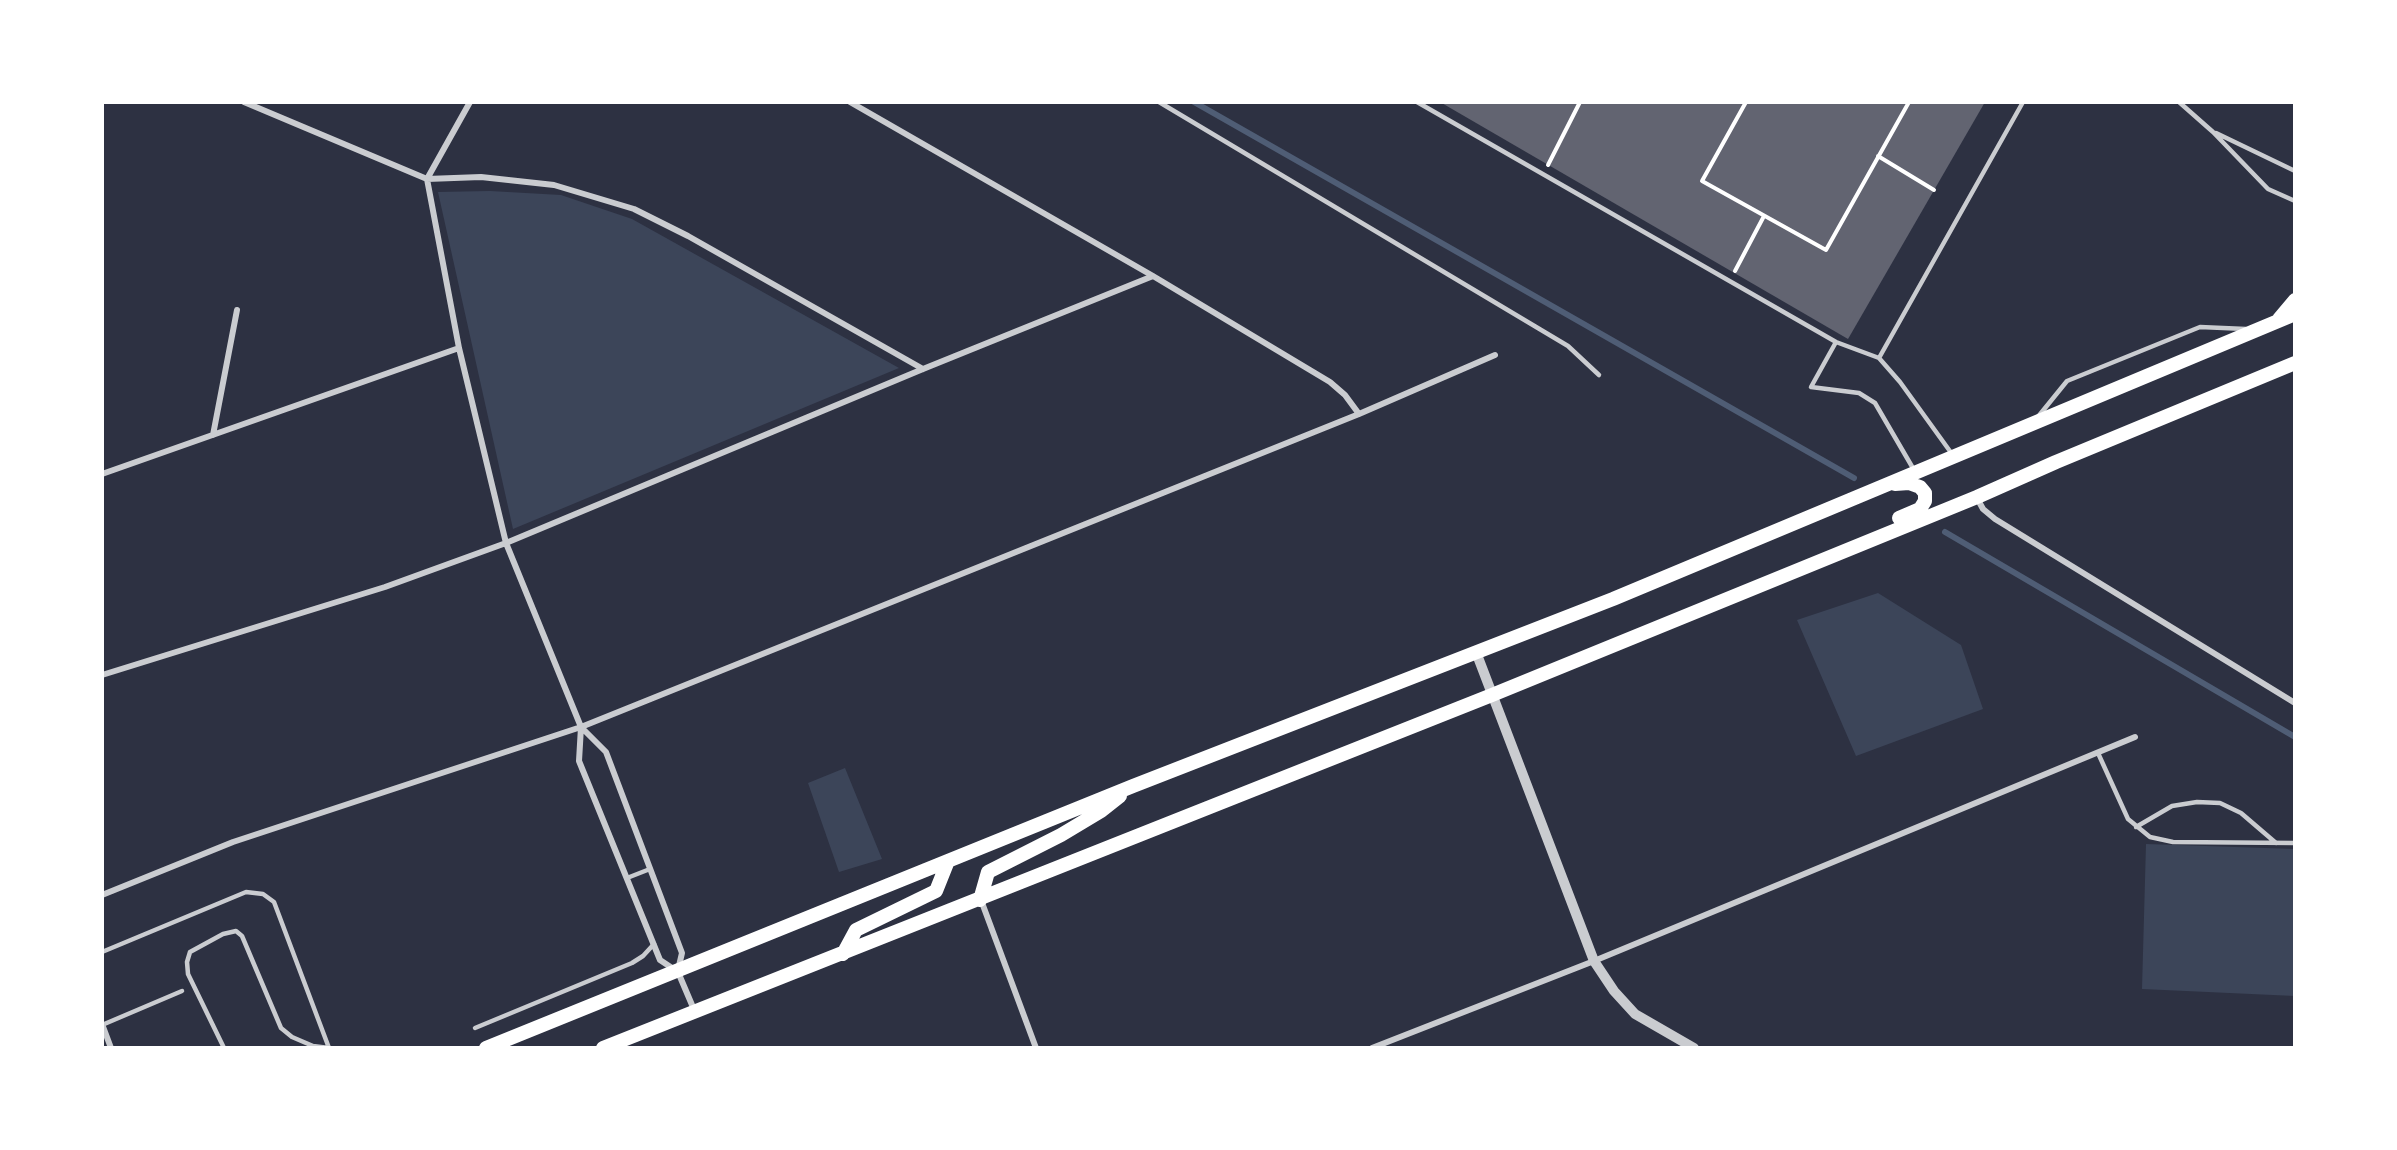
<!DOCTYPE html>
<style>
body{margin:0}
#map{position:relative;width:2397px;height:1150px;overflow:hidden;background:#2d3142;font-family:"Asap Condensed",sans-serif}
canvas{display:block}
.frame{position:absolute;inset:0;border:104px solid #fff;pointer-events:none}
</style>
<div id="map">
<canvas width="2397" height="1150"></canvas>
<div class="frame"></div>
</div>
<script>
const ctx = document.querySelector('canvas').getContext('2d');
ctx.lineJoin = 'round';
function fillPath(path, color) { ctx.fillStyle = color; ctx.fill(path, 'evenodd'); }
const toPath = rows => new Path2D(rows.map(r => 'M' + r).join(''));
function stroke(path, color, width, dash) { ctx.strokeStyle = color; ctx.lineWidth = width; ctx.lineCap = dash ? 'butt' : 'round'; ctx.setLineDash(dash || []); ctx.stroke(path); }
fillPath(toPath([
 [490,191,561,195,632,219,899,368,513,529,438,192],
 [1878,593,1961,645,1983,709,1856,756,1797,620],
 [845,768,882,859,839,872,808,783],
 [2146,844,2295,849,2295,996,2142,989]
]), '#3c4559');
stroke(toPath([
 [1194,102,1854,478],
 [1945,532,2295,737]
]), '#4f5d75', 6);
fillPath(toPath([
 [1440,102,1985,102,1848,339]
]), '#626471');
stroke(toPath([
 [1746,102,1702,181,1826,250,1909,102],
 [1878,156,1934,190],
 [1548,165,1580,102],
 [1735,271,1764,216]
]), '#fff', 4);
stroke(toPath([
 [1159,102,1568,346,1599,375],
 [1417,102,1836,342,1879,358,2023,102],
 [2179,102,2213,132,2268,189,2295,201],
 [2216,133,2295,171],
 [1836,342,1811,387,1859,393,1875,403,1914,470],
 [1879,358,1900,382,1952,454],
 [2037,418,2067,381,2200,327,2246,329],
 [2098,753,2128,819,2150,837,2173,842,2295,843],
 [2136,827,2172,806,2197,802,2220,803,2241,813,2276,843],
 [627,878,650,869],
 [102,952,246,892,263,894,274,902,329,1048],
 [102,1025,182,991],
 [475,1028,632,963,643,956,654,944],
 [224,1048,188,974,187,962,190,952,223,934,236,931,242,936,281,1028,292,1037,313,1046,329,1048]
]), '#caccd0', 4.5);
stroke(toPath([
 [244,102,427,179,481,177,554,185,634,209,688,236,923,369],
 [850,102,1153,276,1330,382,1345,395,1359,414],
 [427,179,459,348,506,543,581,727,606,752,682,953,678,970],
 [427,179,470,102],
 [213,435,237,310],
 [102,474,459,348],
 [1977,498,1983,509,1995,519,2295,703],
 [102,675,385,587,506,543,923,369,1153,276],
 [581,727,579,761,660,960,678,972,695,1012],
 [102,895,233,842,581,727,1359,414,1495,355],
 [981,900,1036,1048],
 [102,1024,111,1048],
 [1372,1048,1594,961,2135,737]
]), '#caccd0', 6);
stroke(toPath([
 [1476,652,1594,961,1614,991,1635,1014,1694,1048]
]), '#caccd0', 10);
stroke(toPath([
 [2279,319,2295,300],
 [1895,484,1909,483,1920,487,1925,493,1925,501,1920,509,1899,518],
 [980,900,988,872,1061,835,1101,811,1120,796],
 [843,954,856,930,936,891,948,861],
 [486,1048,1133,786,1613,599,2295,314],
 [603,1048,1492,695,1977,497,2056,462,2295,363]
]), '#fff', 14);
</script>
